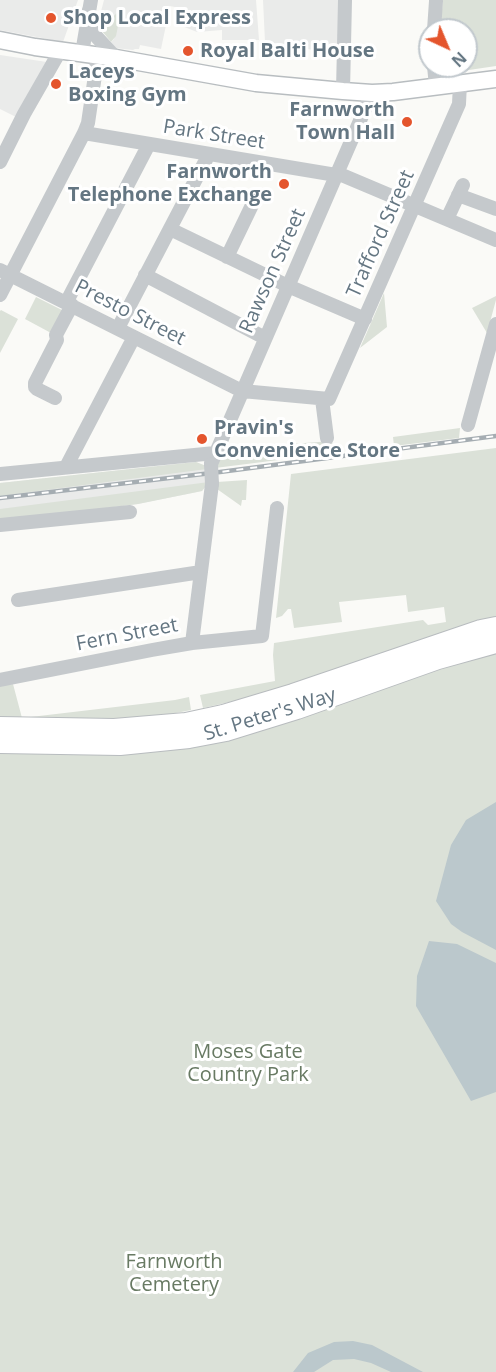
<!DOCTYPE html>
<style>
body{margin:0}
#map{position:relative;width:496px;height:1372px;overflow:hidden;background:#fafaf7;font-family:"Open Sans",sans-serif}
canvas{display:block}
.north{position:absolute;left:418px;top:18px;width:60px;height:60px;box-sizing:border-box;background:#fff;border:2px solid #c1c8cd;border-radius:50%;rotate:136deg;font-size:16px;font-weight:700;line-height:24px;text-align:center;color:#647682}
.north::after{content:'';display:block;margin:auto;width:21px;height:27px;background:#e4552d;clip-path:polygon(50% 0,100% 100%,50% 72%,0 100%)}
</style>
<div id="map">
<canvas width="496" height="1372"></canvas>
<div class="north">N</div>
</div>
<script>
const ctx = document.querySelector('canvas').getContext('2d');
ctx.lineJoin = 'round';
function fillPath(path, color) { ctx.fillStyle = color; ctx.fill(path, 'evenodd'); }
const toPath = rows => new Path2D(rows.map(r => 'M' + r).join(''));
function stroke(path, color, width, dash) { ctx.strokeStyle = color; ctx.lineWidth = width; ctx.lineCap = dash ? 'butt' : 'round'; ctx.setLineDash(dash || []); ctx.stroke(path); }
function write(font, color, halo, rows, align = 'center') {
  ctx.font = font + ' "Open Sans",sans-serif'; ctx.lineWidth = 6; ctx.setLineDash([]); ctx.textBaseline = 'middle'; ctx.strokeStyle = halo; ctx.fillStyle = color; for (const [text, x, y, turn = 0] of rows) {
    ctx.save(); ctx.translate(x, y); ctx.rotate((+turn || 0) * Math.PI / 180); ctx.textAlign = isNaN(turn) ? turn : align; if (halo) ctx.strokeText(text, 0, 0); ctx.fillText(text, 0, 0); ctx.restore();
  }
}
fillPath(toPath([
 [0,0,78,0,63,42,0,30],
 [104,0,256,0,259,40,222,40,222,30,197,32,182,26,184,9,170,6,161,49,140,45,139,49,135,49,133,50,115,48,111,42,114,39,117,14,110,19,99,19],
 [263,0,340,0,337,52,295,48,294,54,281,52,282,44,265,42],
 [0,55,47,62,16,117,0,109],
 [196,462,206,466,208,484,202,491,138,504,0,521,0,483]
]), '#eaebea');
fillPath(toPath([
 [443,0,496,0,496,66,442,74,441,66,466,66,466,30,440,30],
 [117,13,120,16,116,36,111,42,102,31,99,19,110,19],
 [384,293,387,327,360,348],
 [496,296,496,300,487,333,472,308],
 [36,297,62,310,51,333,25,319],
 [1,310,18,319,0,353,0,311],
 [460,428,459,438,394,446,393,437],
 [332,441,334,453,215,468,215,462,224,455,246,459,272,452,291,444],
 [496,448,496,621,274,692,203,708,200,695,275,681,273,655,274,643,423,620,428,625,446,622,444,607,408,612,406,595,339,602,342,622,294,628,291,609,288,609,282,616,276,618,291,474],
 [196,462,206,466,207,469,0,496,0,483],
 [247,480,246,500,242,500,241,506,217,489,217,482],
 [209,482,202,491,138,504,0,521,0,509],
 [496,649,496,1372,0,1372,0,752,47,754,119,754,418,674],
 [13,684,22,718,175,700,189,697,191,710,156,717,118,722,0,722,0,686]
]), '#dbe1d8');
fillPath(toPath([
 [496,802,496,950,462,932,451,924,436,901,451,845,466,820],
 [429,941,457,944,496,963,496,1092,471,1101,416,1006,417,976],
 [353,1341,372,1345,423,1372,391,1372,371,1363,354,1359,333,1360,314,1372,293,1372,308,1353,334,1342]
]), '#bbc8cc');
const major = toPath([
 [0,40,35,47,116,58,256,83,343,91,372,93,393,92,496,79]
]);
const highway = toPath([
 [0,727,114,729,186,723,223,715,293,694,481,630,496,627],
 [0,743,120,745,189,738,226,731,297,709,438,659,496,643]
]);
stroke(major, '#b8bdc0', 19);
stroke(highway, '#b8bcbf', 22);
stroke(toPath([
 [89,10,90,24,94,34,116,58],
 [434,30,436,1],
 [82,53,91,0],
 [434,66,436,86],
 [343,91,345,0],
 [84,133,336,175],
 [0,162,24,114,60,51],
 [337,173,496,240],
 [458,195,496,209],
 [447,219,463,185],
 [170,229,288,286,365,319],
 [227,257,254,201],
 [0,270,242,391,329,399,459,104,460,83],
 [145,275,265,338],
 [0,295,84,133,88,123,98,55],
 [66,303,149,144],
 [118,328,209,154],
 [55,398,37,389,35,387,35,383,57,340,56,335,72,305],
 [322,399,327,438],
 [468,425,496,324],
 [211,464,372,93],
 [66,467,134,337],
 [0,474,215,453],
 [0,525,130,512],
 [18,600,201,572],
 [192,643,212,484],
 [0,680,152,650,192,643,262,636,277,508]
]), '#c5c9cc', 14);
stroke(major, '#fff', 16);
stroke(highway, '#fff', 20);
const rail = toPath([
 [0,498,220,472,496,436]
]);
stroke(rail, '#a5adb2', 4.5);
stroke(rail, '#fff', 2, [7]);
stroke(toPath([
 [211,464,212,484]
]), '#c5c9cc', 14);
for (const [x, y, r, color] of [
 [51,18,6,"#e4552d"],
 [188,51,6,"#e4552d"],
 [56,84,6,"#e4552d"],
 [407,122,6,"#e4552d"],
 [284,184,6,"#e4552d"],
 [202,439,6,"#e4552d"]
]) { const dot = new Path2D(); dot.arc(x, y, r, 0, 2 * Math.PI); ctx.fillStyle = color; ctx.fill(dot); stroke(dot, '#fff', 2); }
write('bold 20px', '#647682', '#fff', [
 ["Shop Local Express",63,18],
 ["Royal Balti House",200,51],
 ["Laceys",68,72],
 ["Boxing Gym",68,95],
 ["Farnworth",395,110,"right"],
 ["Town Hall",395,133,"right"],
 ["Farnworth",272,172,"right"],
 ["Telephone Exchange",272,195,"right"],
 ["Pravin's",214,428],
 ["Convenience Store",214,451]
], 'left');
write('20px', '#647682', '#fff', [
 ["Park Street",214,135,9],
 ["Trafford Street",381,234,-66],
 ["Rawson Street",273,271,-66],
 ["Presto Street",130,313,27],
 ["Fern Street",127,635,-11],
 ["St. Peter's Way",270,715,-17]
]);
write('20px', '#687a63', '#fff', [
 ["Moses Gate",248,1052],
 ["Country Park",248,1075],
 ["Farnworth",174,1262],
 ["Cemetery",174,1285]
]);
</script>
